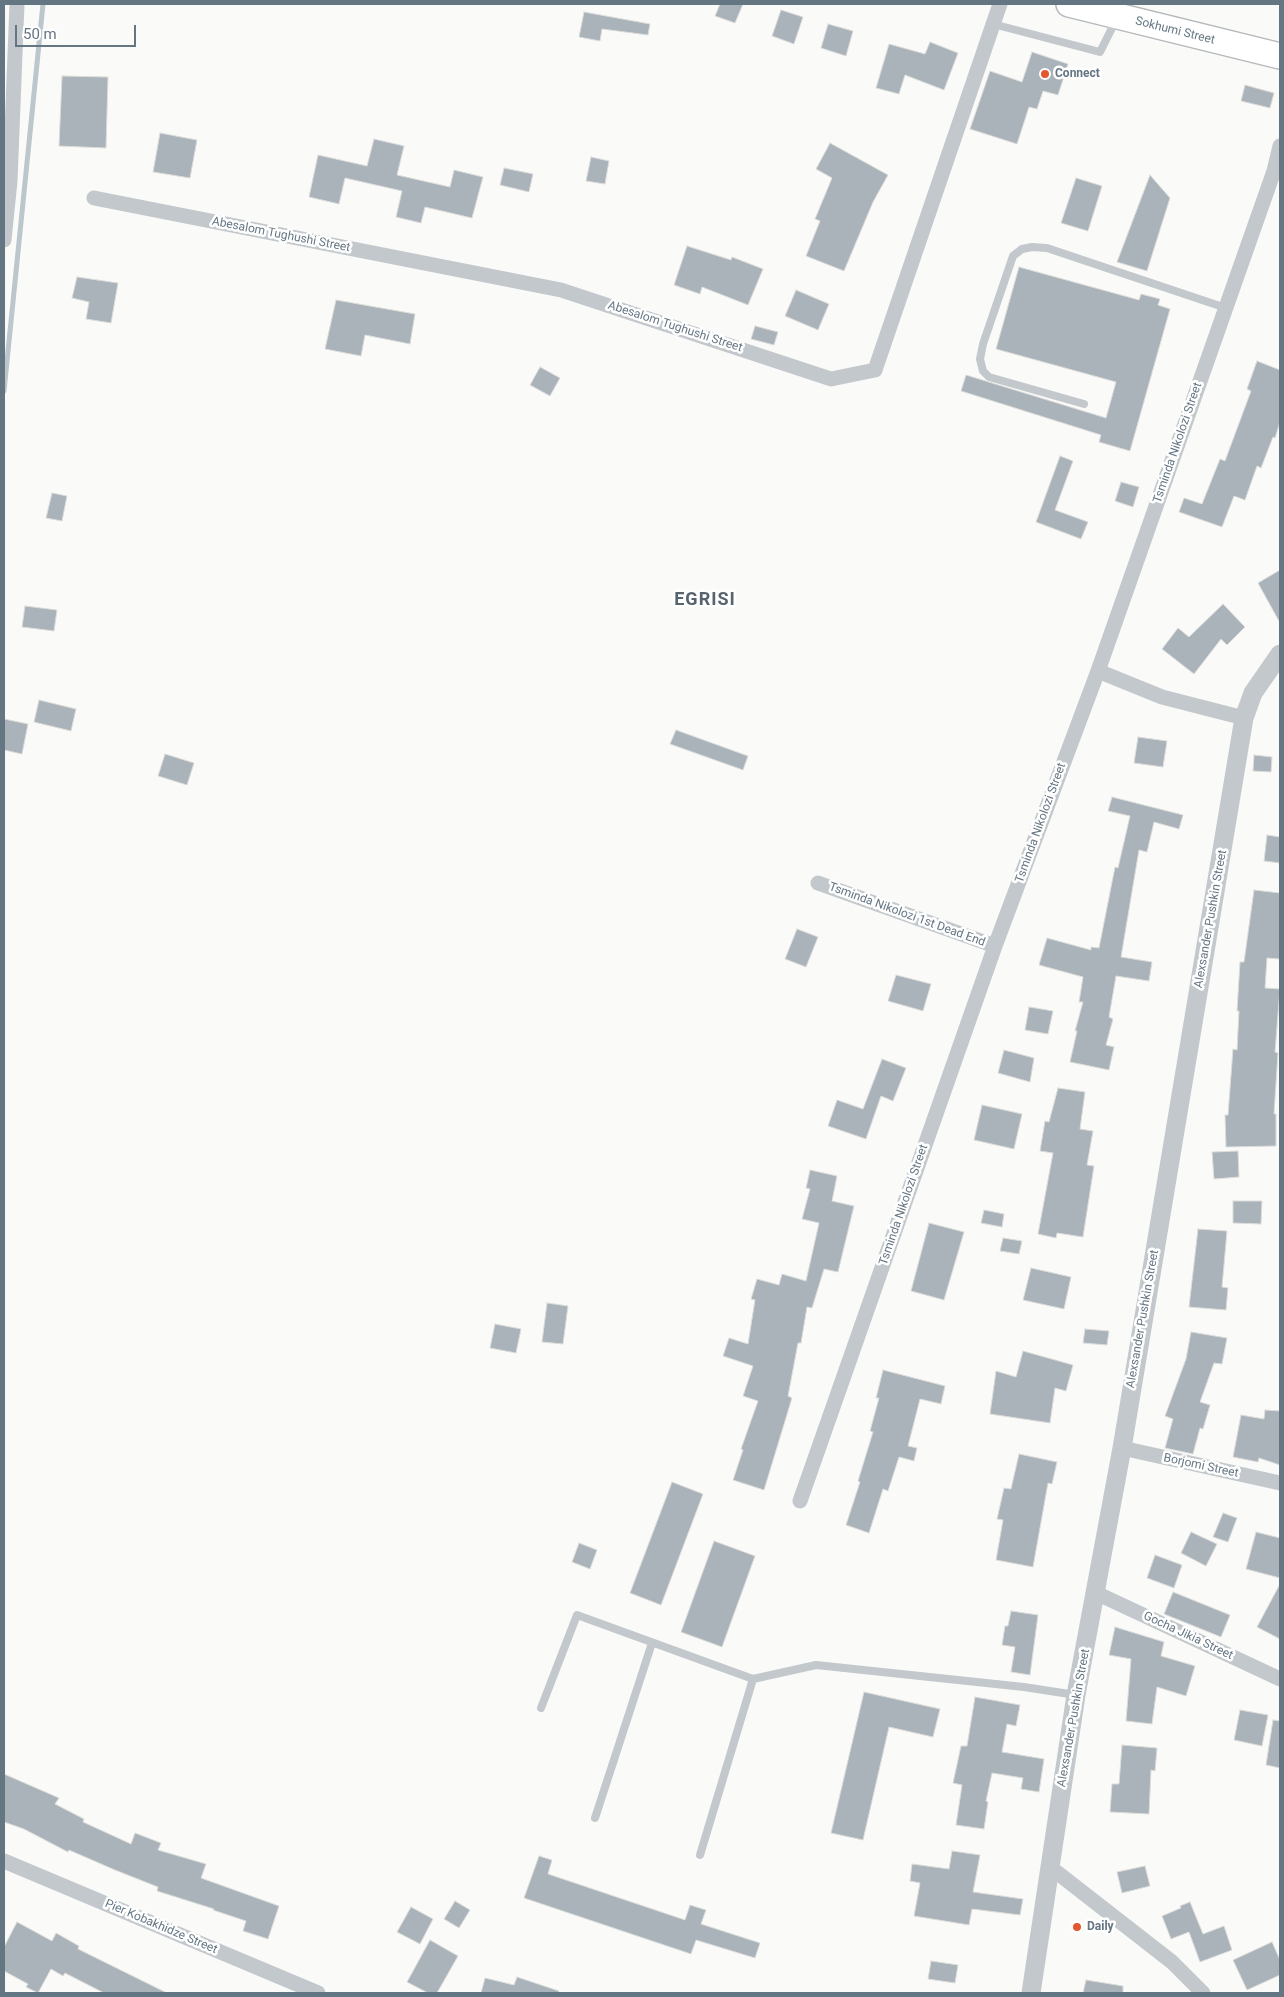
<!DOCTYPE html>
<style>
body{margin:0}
#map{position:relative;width:1284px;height:1997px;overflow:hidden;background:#fafaf8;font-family:Roboto,sans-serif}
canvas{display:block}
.frame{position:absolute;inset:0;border:5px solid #657683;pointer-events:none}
.scale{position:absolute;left:15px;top:25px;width:121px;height:22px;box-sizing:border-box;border:2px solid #657683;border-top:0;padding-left:6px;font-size:15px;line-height:18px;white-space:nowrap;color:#657683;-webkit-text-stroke:4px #fff;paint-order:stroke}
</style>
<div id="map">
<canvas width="1284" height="1997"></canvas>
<div class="frame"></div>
<div class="scale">50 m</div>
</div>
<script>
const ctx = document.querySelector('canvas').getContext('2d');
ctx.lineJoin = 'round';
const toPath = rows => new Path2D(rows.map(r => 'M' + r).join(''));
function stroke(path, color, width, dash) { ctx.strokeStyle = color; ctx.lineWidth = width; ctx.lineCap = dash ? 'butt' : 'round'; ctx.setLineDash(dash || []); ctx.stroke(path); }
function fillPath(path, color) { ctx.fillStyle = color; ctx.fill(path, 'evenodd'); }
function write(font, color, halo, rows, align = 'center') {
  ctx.font = font + ' Roboto,sans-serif'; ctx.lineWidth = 5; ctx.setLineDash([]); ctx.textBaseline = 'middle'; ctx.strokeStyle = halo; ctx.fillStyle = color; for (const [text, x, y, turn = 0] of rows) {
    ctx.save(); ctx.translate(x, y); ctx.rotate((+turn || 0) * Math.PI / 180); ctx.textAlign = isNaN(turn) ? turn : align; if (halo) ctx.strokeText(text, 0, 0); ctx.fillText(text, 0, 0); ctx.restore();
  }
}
stroke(toPath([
 [4,391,43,4]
]), '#bbc7cb', 5);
const building = toPath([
 [720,4,743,4,735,23,715,16,720,4],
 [781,10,803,17,794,44,772,36,781,10],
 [584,12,650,24,648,35,602,29,600,41,579,37,584,12],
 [828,24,853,31,846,56,821,48,828,24],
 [930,42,958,53,944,90,905,75,899,94,876,88,889,44,925,54,930,42],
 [1032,52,1068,64,1058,95,1043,91,1037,109,1029,107,1017,144,970,129,990,71,1022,82,1032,52],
 [62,76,108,77,106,148,59,146,62,76],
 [1245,85,1274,93,1270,108,1241,101,1245,85],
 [160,133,197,140,190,178,153,172,160,133],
 [374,139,404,146,397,175,450,187,454,170,483,177,472,218,425,207,421,223,396,217,402,191,345,178,339,204,309,197,318,155,367,166,374,139],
 [830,143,888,175,873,202,844,271,806,256,820,221,815,219,832,178,816,169,830,143],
 [591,157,609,161,605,184,586,181,591,157],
 [504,168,533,174,529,192,500,185,504,168],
 [1150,175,1170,198,1147,271,1117,262,1150,175],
 [1076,178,1102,186,1088,231,1061,223,1076,178],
 [687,246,731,260,732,257,763,269,748,305,702,287,700,294,674,285,687,246],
 [1019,267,1139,300,1141,294,1160,299,1158,305,1170,309,1130,451,1099,442,1101,435,961,391,966,375,1106,418,1116,382,996,349,1019,267],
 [77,277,118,283,111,323,86,319,89,302,72,298,77,277],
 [796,290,829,304,818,330,785,316,796,290],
 [336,300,415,314,410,344,365,335,361,356,325,349,336,300],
 [755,326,778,332,774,345,751,339,755,326],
 [1257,361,1280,370,1280,422,1275,438,1273,437,1261,468,1257,466,1245,500,1234,496,1222,527,1179,512,1184,498,1202,504,1220,459,1225,461,1251,391,1247,389,1257,361],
 [540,367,560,378,550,396,530,385,540,367],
 [1060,456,1073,461,1055,510,1088,522,1081,539,1036,522,1060,456],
 [1121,482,1139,487,1133,507,1115,501,1121,482],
 [52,493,67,496,62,521,46,518,52,493],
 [1280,570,1280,623,1258,583,1280,570],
 [1223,604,1245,627,1227,645,1221,639,1194,674,1162,649,1178,628,1189,637,1223,604],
 [25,606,57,610,54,631,22,627,25,606],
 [39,700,76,709,71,731,34,722,39,700],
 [4,719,28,724,22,754,4,750,4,719],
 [676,730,748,756,743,770,670,744,676,730],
 [1138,737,1167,741,1163,767,1134,763,1138,737],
 [165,754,194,763,187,785,158,776,165,754],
 [1254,755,1272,757,1271,772,1253,771,1254,755],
 [1112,797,1183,815,1179,829,1154,822,1147,852,1139,850,1121,957,1152,962,1149,981,1116,976,1109,1017,1113,1019,1106,1045,1114,1047,1109,1070,1070,1062,1077,1031,1075,1031,1083,1002,1079,1002,1083,977,1039,965,1047,938,1091,950,1091,947,1099,948,1115,867,1118,868,1130,816,1108,811,1112,797],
 [1267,835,1280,837,1280,863,1264,861,1267,835],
 [1254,890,1280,893,1280,959,1267,958,1265,988,1280,989,1275,1052,1278,1053,1274,1114,1276,1114,1276,1146,1226,1147,1225,1115,1228,1115,1233,1049,1237,1050,1239,1011,1237,1011,1240,962,1244,962,1254,890],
 [797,929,818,937,806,967,785,959,797,929],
 [896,975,931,984,923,1011,888,1001,896,975],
 [1029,1007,1053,1011,1048,1034,1025,1030,1029,1007],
 [1004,1050,1034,1058,1030,1082,998,1073,1004,1050],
 [882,1059,906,1068,893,1101,881,1096,866,1139,828,1126,837,1100,863,1109,882,1059],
 [1058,1088,1085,1092,1080,1129,1093,1131,1087,1165,1094,1166,1083,1237,1057,1233,1056,1238,1038,1234,1053,1153,1040,1151,1045,1121,1049,1122,1058,1088],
 [982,1105,1022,1114,1014,1149,974,1140,982,1105],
 [1238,1151,1239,1177,1214,1179,1212,1152,1238,1151],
 [810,1170,837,1176,832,1201,854,1206,838,1272,824,1269,812,1308,807,1307,801,1343,798,1343,788,1396,792,1398,764,1490,733,1480,743,1450,741,1449,758,1401,743,1396,753,1366,723,1356,729,1338,748,1344,755,1300,751,1299,757,1279,779,1285,782,1274,806,1281,819,1223,802,1219,810,1189,806,1188,810,1170],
 [1233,1201,1262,1201,1261,1224,1233,1223,1233,1201],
 [984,1210,1004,1214,1002,1227,981,1223,984,1210],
 [929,1223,964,1232,944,1300,911,1291,929,1223],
 [1198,1229,1227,1231,1222,1287,1228,1288,1226,1310,1189,1307,1198,1229],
 [1003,1238,1022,1241,1019,1254,1000,1251,1003,1238],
 [1031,1268,1071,1277,1064,1309,1023,1300,1031,1268],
 [547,1303,568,1306,563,1344,542,1342,547,1303],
 [495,1324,521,1329,516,1353,490,1348,495,1324],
 [1085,1329,1109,1331,1107,1345,1083,1343,1085,1329],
 [1191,1332,1227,1338,1222,1364,1214,1363,1200,1402,1210,1405,1203,1429,1200,1428,1193,1454,1165,1448,1173,1419,1165,1416,1186,1359,1191,1332],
 [1023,1351,1073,1365,1066,1391,1055,1388,1050,1423,990,1414,996,1371,1016,1377,1023,1351],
 [883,1370,945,1386,941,1404,920,1399,908,1446,917,1448,914,1461,899,1457,888,1491,883,1489,869,1533,846,1525,860,1482,858,1481,873,1432,870,1431,879,1398,876,1398,883,1370],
 [1265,1410,1280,1411,1280,1465,1259,1458,1258,1462,1233,1457,1241,1415,1264,1419,1265,1410],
 [1019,1454,1057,1462,1052,1484,1048,1483,1033,1567,996,1560,1003,1520,997,1519,1004,1488,1011,1489,1019,1454],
 [672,1482,703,1494,661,1605,630,1593,672,1482],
 [1223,1513,1237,1518,1228,1542,1213,1537,1223,1513],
 [1191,1532,1217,1544,1206,1566,1181,1553,1191,1532],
 [1256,1532,1280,1538,1280,1578,1246,1569,1256,1532],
 [714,1541,755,1556,722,1647,681,1632,714,1541],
 [579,1543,597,1550,590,1569,572,1562,579,1543],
 [1155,1555,1182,1565,1174,1588,1147,1578,1155,1555],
 [1280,1584,1280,1639,1257,1627,1280,1584],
 [1173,1592,1230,1615,1221,1637,1164,1614,1173,1592],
 [1011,1611,1038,1615,1030,1675,1011,1672,1015,1647,1002,1645,1005,1626,1008,1626,1011,1611],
 [1115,1627,1164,1642,1161,1656,1195,1666,1186,1696,1157,1687,1152,1724,1126,1721,1131,1659,1109,1655,1115,1627],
 [864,1692,940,1709,933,1737,889,1727,863,1840,831,1833,864,1692],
 [975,1697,1020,1705,1016,1726,1007,1724,1002,1752,1044,1759,1039,1792,1021,1789,1023,1778,992,1773,986,1801,988,1802,984,1829,956,1825,962,1785,953,1783,961,1746,967,1746,975,1697],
 [1240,1710,1268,1715,1262,1746,1234,1740,1240,1710],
 [1273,1720,1280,1721,1280,1768,1266,1765,1273,1720],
 [1122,1745,1157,1748,1155,1771,1151,1770,1149,1814,1110,1812,1112,1784,1119,1784,1122,1745],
 [4,1774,59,1798,55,1804,84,1819,83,1822,131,1844,135,1833,161,1843,158,1850,206,1864,201,1878,279,1906,268,1939,243,1931,246,1921,213,1910,214,1909,157,1891,158,1887,115,1870,69,1850,68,1852,24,1829,4,1822,4,1774],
 [952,1851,980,1855,973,1892,1023,1899,1020,1915,972,1909,969,1925,914,1916,920,1883,910,1881,912,1864,949,1869,952,1851],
 [539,1856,552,1860,548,1874,685,1920,690,1905,706,1910,701,1924,760,1943,755,1958,696,1940,691,1954,524,1898,539,1856],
 [1145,1866,1150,1886,1122,1893,1117,1872,1145,1866],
 [455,1901,470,1910,459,1928,444,1919,455,1901],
 [1190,1902,1203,1934,1224,1926,1232,1950,1200,1962,1189,1932,1171,1939,1162,1916,1181,1908,1180,1906,1190,1902],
 [411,1907,433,1919,420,1944,397,1932,411,1907],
 [17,1922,52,1941,56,1933,79,1946,78,1949,167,1993,104,1993,65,1973,63,1976,51,1969,38,1993,26,1987,28,1984,4,1971,4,1947,17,1922],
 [430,1940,458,1956,437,1993,428,1993,407,1982,430,1940],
 [1272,1942,1280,1960,1280,1975,1247,1990,1233,1960,1272,1942],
 [931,1961,958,1965,955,1983,928,1979,931,1961],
 [517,1977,559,1991,558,1993,481,1993,485,1978,514,1985,517,1977],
 [1086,1980,1123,1986,1123,1993,1083,1993,1086,1980]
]);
fillPath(building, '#aab3b9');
stroke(building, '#dcdcda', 1);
const trunk = toPath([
 [1069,4,1280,56]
]);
stroke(trunk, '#b4b9bd', 28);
stroke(toPath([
 [993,24,1100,52,1116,20],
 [1084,404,989,377,983,371,980,359,983,344,1013,256,1022,249,1032,247,1047,248,1226,308],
 [541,1708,577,1615,753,1679,816,1665,1024,1687,1076,1695],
 [595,1818,652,1643],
 [700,1855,753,1679]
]), '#c3c8cc', 8);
stroke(toPath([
 [94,198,561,290,831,379,875,370,1000,4],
 [4,240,10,181,17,4],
 [1098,671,1162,697,1244,718],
 [818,883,995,946],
 [1122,1448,1280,1483],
 [800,1501,995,946,1098,671,1274,171,1280,146],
 [1096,1593,1280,1679],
 [4,1861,318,1993],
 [1050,1867,1172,1962,1203,1993]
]), '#c3c8cc', 15);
stroke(toPath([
 [1031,1993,1076,1695,1122,1448,1244,718,1253,693,1280,654]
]), '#c3c8cc', 19);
stroke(trunk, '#fff', 25);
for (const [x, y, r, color] of [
 [1045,74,5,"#e4572e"],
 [1077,1927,5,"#e4572e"]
]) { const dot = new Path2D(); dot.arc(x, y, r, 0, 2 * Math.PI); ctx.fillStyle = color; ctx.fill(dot); stroke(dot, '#fff', 2); }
write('12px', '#657683', '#fff', [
 ["Sokhumi Street",1175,31,14],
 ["Abesalom Tughushi Street",281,235,11],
 ["Abesalom Tughushi Street",675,327,18],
 ["Tsminda Nikolozi Street",1178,443,-71],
 ["Tsminda Nikolozi Street",1041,823,-70],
 ["Tsminda Nikolozi 1st Dead End",907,915,20],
 ["Alexsander Pushkin Street",1211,919,-80],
 ["Tsminda Nikolozi Street",904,1205,-71],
 ["Alexsander Pushkin Street",1143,1319,-80],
 ["Borjomi Street",1201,1466,12],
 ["Gocha Jikia Street",1188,1636,25],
 ["Alexsander Pushkin Street",1074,1718,-80],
 ["Pier Kobakhidze Street",161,1927,23]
]);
write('bold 12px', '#657683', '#fff', [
 ["Connect",1055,74],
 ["Daily",1087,1927]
], 'left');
ctx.letterSpacing = '1px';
write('bold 18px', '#57646e', '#fff', [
 ["EGRISI",705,600]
]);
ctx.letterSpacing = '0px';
</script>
